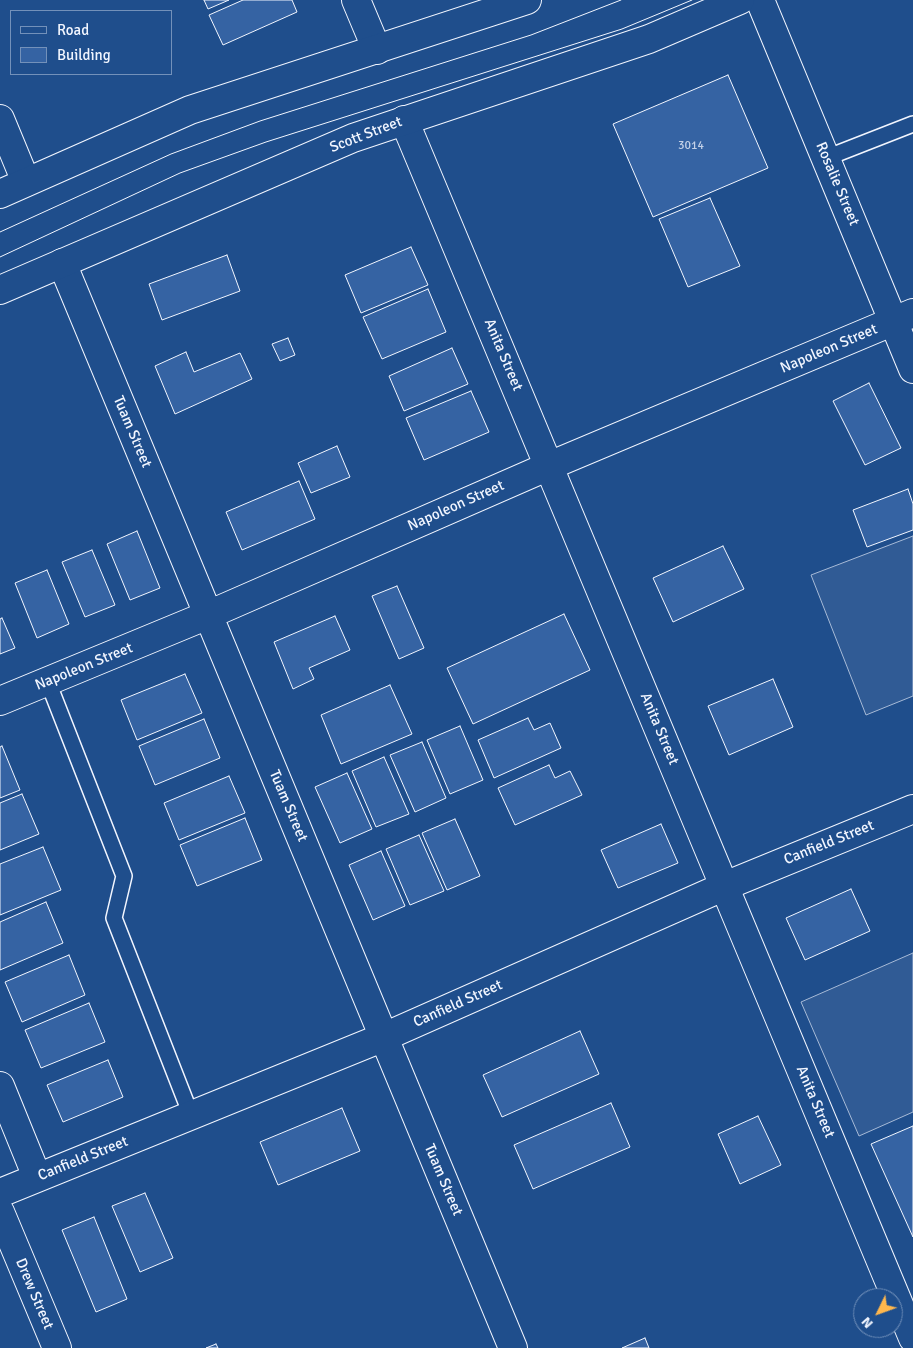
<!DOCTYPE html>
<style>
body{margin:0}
#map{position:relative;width:913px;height:1348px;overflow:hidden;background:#1f4e8c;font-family:Signika,sans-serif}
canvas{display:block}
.legend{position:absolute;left:10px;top:10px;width:162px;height:65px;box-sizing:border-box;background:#1f4e8c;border:1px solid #7391ba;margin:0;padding:6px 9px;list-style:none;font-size:15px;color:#f2f6ff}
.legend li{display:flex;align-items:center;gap:10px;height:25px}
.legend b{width:25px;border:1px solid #7391ba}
.north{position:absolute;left:853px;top:1288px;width:50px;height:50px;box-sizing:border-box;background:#1f4e8c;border:1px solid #7391ba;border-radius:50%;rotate:228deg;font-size:14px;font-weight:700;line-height:20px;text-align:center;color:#f2f6ff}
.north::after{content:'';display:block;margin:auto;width:18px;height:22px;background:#ffb74d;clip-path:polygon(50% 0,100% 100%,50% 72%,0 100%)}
</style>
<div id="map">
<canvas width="913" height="1348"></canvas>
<ul class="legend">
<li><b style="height:6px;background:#1f4e8c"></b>Road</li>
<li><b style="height:14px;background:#3563a3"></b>Building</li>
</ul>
<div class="north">N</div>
</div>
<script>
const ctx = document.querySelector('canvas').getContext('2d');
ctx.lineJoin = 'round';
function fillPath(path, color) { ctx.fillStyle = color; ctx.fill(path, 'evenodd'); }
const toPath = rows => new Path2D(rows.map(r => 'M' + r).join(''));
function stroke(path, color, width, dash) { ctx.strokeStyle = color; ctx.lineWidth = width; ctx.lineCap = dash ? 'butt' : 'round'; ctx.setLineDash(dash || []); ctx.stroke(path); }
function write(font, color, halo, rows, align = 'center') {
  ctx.font = font + ' Signika,sans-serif'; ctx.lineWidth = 4; ctx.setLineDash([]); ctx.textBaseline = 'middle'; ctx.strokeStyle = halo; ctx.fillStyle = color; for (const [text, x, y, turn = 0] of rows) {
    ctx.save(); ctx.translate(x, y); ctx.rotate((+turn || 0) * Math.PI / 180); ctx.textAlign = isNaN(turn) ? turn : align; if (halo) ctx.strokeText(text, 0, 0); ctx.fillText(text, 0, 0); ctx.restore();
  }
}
const built = toPath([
 [913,536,913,696,866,715,811,575,913,536],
 [913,953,913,1112,859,1136,801,1002,913,953]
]);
fillPath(built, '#305b95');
stroke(built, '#a8bbd7', 1);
const building = toPath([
 [204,0,229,0,208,9,204,0],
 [243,0,292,0,297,12,223,45,209,15,243,0],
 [728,75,768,168,653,217,613,124,728,75],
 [710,198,740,266,688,287,659,219,710,198],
 [411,247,428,285,361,313,345,275,411,247],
 [227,255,240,291,162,320,149,284,227,255],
 [428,289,446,332,382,359,363,317,428,289],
 [288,338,295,355,280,361,272,344,288,338],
 [452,348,468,384,404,411,389,376,452,348],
 [186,352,194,372,240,353,252,379,175,414,155,366,186,352],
 [869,383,901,448,865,465,833,401,869,383],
 [471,391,489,432,424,460,406,418,471,391],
 [337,446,350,477,311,493,298,463,337,446],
 [299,481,315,519,242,550,226,512,299,481],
 [908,489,913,504,913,530,867,547,853,510,908,489],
 [137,531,160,588,130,600,107,544,137,531],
 [723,546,744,589,673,622,653,578,723,546],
 [92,550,115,605,85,617,62,562,92,550],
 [47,570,69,624,37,638,15,583,47,570],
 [397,586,424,648,399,659,372,596,397,586],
 [564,614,590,670,473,724,447,668,564,614],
 [335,616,350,650,309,668,314,679,293,689,274,642,335,616],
 [2,618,15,648,0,654,0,619,2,618],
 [185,674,202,713,137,740,121,700,185,674],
 [773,679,793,727,729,755,708,706,773,679],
 [390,685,412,734,341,764,321,715,390,685],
 [528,718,534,730,550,723,561,748,494,778,478,740,528,718],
 [204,719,220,758,155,785,139,746,204,719],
 [460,726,483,780,450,794,427,740,460,726],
 [422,742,446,798,415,812,390,755,422,742],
 [2,746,20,790,0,798,0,747,2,746],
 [384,757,409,814,376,827,352,771,384,757],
 [549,765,555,778,570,771,582,795,515,825,498,788,549,765],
 [347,773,372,829,340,843,315,787,347,773],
 [229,776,245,813,179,840,164,803,229,776],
 [22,794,39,834,0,850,0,803,22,794],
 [245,818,262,860,197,886,180,845,245,818],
 [455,819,480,876,447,890,422,833,455,819],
 [661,824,678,863,618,888,601,850,661,824],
 [419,835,444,891,410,905,386,849,419,835],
 [43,847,61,890,0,915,0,864,43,847],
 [381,851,405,906,373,920,349,865,381,851],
 [851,889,870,931,805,960,786,918,851,889],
 [46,902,63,943,0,970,0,922,46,902],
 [69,955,85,995,22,1022,5,982,69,955],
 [89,1003,105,1042,41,1068,25,1030,89,1003],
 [580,1031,599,1074,502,1117,483,1075,580,1031],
 [108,1060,123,1097,63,1122,47,1085,108,1060],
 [611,1103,630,1147,533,1189,514,1145,611,1103],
 [342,1108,360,1151,278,1185,260,1142,342,1108],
 [758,1116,781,1165,740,1184,718,1134,758,1116],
 [913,1126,913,1237,871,1144,913,1126],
 [145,1193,173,1258,140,1272,112,1206,145,1193],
 [94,1217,127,1299,96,1312,62,1230,94,1217],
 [645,1338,649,1348,622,1348,645,1338],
 [216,1344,218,1348,206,1348,216,1344]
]);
fillPath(building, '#3563a3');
stroke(building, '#f2f6ff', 1);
const service = toPath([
 [826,158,913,124],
 [48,682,124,876,114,918,191,1115]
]);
const minor = toPath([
 [356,0,377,50],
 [760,0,913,369],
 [0,119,26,182],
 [404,120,913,1338],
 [62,263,513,1348],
 [0,701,208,615,549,466,913,313],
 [0,1086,37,1177],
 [0,1193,384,1037,725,886,913,809],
 [0,1212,57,1348]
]);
const secondary = toPath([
 [0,194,190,110,527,0],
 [0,290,353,138,649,39,740,0]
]);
stroke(service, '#f2f6ff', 18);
stroke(minor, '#f2f6ff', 30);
stroke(secondary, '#f2f6ff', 30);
stroke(service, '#1f4e8c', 15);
stroke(minor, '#1f4e8c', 28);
stroke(secondary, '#1f4e8c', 28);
stroke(toPath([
 [0,232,171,154,260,121,531,35,621,0],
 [0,257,180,173,266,142,622,29,692,0]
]), '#f2f6ff', 1);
write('12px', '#c3d1e8', null, [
 ["3014",691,146]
]);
write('15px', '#f2f6ff', '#1f4e8c', [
 ["Scott Street",366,135,-21],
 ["Rosalie Street",837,184,67],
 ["Napoleon Street",829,349,-23],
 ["Anita Street",503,355,67],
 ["Tuam Street",132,432,67],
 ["Napoleon Street",456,506,-24],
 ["Napoleon Street",84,667,-22],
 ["Anita Street",659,729,67],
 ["Tuam Street",288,806,67],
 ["Canfield Street",829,843,-22],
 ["Canfield Street",458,1004,-24],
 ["Anita Street",815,1102,67],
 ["Canfield Street",83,1159,-22],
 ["Tuam Street",443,1180,67],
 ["Drew Street",34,1294,67]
]);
</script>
